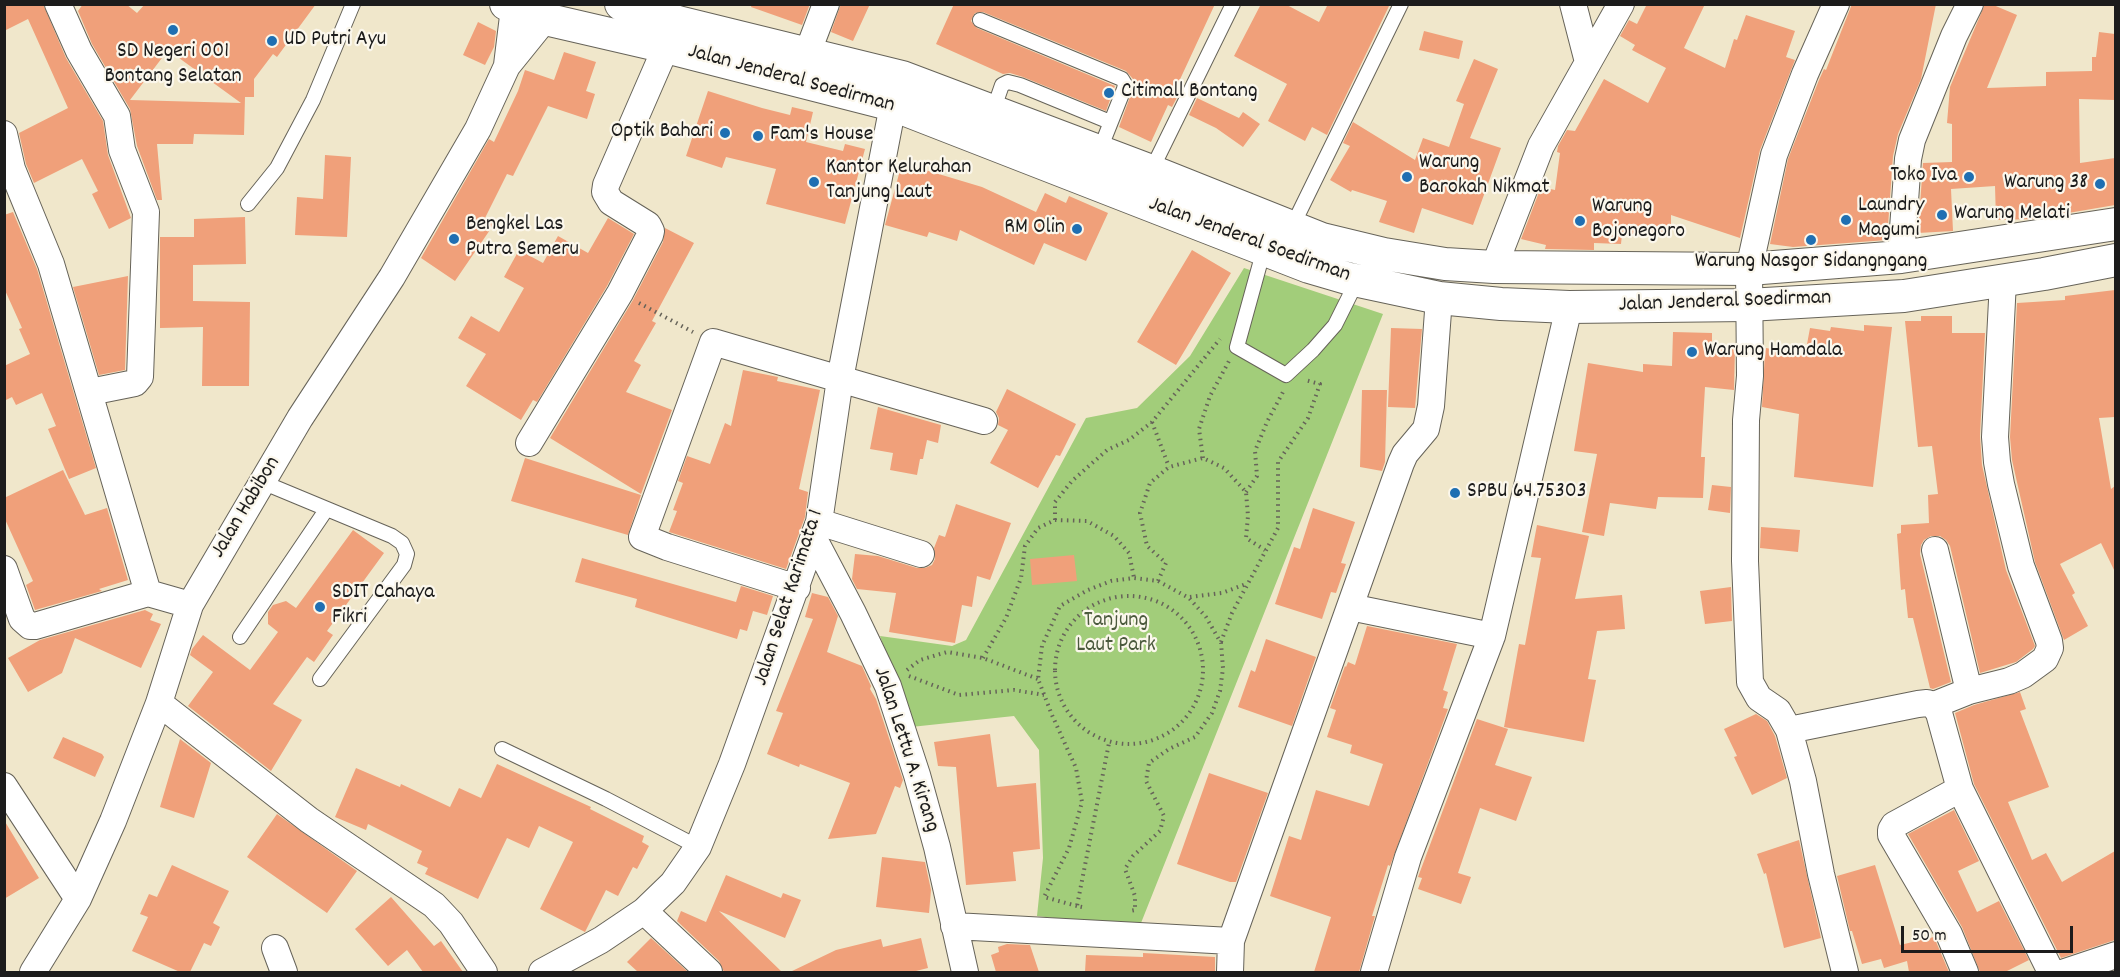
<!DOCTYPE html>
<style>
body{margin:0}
#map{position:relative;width:2120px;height:977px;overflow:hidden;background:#f0e7cb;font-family:Dekko,sans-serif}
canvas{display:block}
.frame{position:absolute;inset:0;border:6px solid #1c1c1c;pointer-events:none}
.scale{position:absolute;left:1901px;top:926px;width:172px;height:27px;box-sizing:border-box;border:3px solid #1c1c1c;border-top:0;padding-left:8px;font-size:18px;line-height:21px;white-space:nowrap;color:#1c1c1c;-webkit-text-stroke:4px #fbf7ec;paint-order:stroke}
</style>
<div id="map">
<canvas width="2120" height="977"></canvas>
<div class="frame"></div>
<div class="scale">50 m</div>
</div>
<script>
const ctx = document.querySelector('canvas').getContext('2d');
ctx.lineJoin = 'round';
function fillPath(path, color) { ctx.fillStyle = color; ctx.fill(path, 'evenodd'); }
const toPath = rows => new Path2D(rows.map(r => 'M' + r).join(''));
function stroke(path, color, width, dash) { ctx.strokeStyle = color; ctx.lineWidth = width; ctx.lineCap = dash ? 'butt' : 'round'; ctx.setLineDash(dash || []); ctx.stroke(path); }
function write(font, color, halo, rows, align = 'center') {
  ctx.font = font + ' Dekko,sans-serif'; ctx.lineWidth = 4.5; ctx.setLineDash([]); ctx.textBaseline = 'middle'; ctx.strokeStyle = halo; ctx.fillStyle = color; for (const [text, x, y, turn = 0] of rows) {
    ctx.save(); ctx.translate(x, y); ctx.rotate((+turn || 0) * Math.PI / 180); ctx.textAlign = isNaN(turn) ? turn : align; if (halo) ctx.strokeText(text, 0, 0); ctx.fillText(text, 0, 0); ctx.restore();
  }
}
fillPath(toPath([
 [1244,268,1383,314,1139,928,1037,916,1043,858,1039,750,1014,716,911,727,880,636,952,646,966,640,1086,418,1137,408,1190,356]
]), '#a2cd7a');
fillPath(toPath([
 [4,4,43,4,66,58,103,121,108,155,131,218,109,229,92,194,98,191,82,159,34,183,26,164,19,133,68,108,28,19,4,31],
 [83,4,126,4,137,13,145,4,316,4,277,57,273,54,254,79,254,97,245,97,244,135,194,134,193,144,157,144,162,200,157,200,137,146,130,109,92,44,78,11],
 [168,50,241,103,130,100],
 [752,4,810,4,802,25,751,7],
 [841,4,870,4,853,41,831,32],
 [954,4,1215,4,1176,88,1181,90,1172,107,1168,105,1151,142,1119,127,1134,86,1133,79,1126,71,983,12,975,13,971,21,977,28,1115,86,1106,111,1023,77,1010,73,1003,74,936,44],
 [1261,4,1285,4,1319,22,1328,4,1390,4,1327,135,1312,127,1305,141,1268,121,1287,84,1234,56],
 [1647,4,1705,4,1684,48,1725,68,1734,39,1737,40,1746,15,1795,31,1786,57,1795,60,1760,150,1740,238,1671,215,1671,225,1663,226,1662,234,1622,234,1621,244,1594,243,1594,250,1545,249,1546,245,1521,239,1541,187,1555,190,1560,153,1557,152,1558,146,1567,130,1575,131,1604,79,1648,103,1666,68,1632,50,1635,45,1620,36,1629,20,1637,24],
 [1852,4,1936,4,1921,79,1898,134,1893,156,1887,240,1793,247,1770,244,1788,159,1819,80,1824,69,1826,70],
 [1985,4,1991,4,2017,15,1987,88,2046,86,2046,72,2092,71,2092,57,2096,57,2099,32,2115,34,2115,100,2079,99,2080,163,2115,158,2115,205,2033,219,1996,220,1995,186,1951,189,1953,231,1918,233,1923,163,1952,162,1952,124,1947,123,1950,87],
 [478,22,496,31,494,47,485,65,463,55],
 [1424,31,1463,41,1459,59,1419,50],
 [564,52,596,62,586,91,595,94,587,119,548,106,513,176,507,174,485,218,494,224,455,281,421,258,489,139,494,142,518,91,525,70,554,80],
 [1474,59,1498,69,1470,138,1501,148,1473,225,1422,208,1414,233,1379,222,1387,201,1352,190,1351,192,1330,180,1350,146,1343,143,1353,122,1415,160,1423,138,1449,147,1464,104,1456,101],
 [708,91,762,108,790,115,792,107,813,112,806,142,843,151,845,144,865,149,845,224,766,204,776,169,726,157,722,168,686,156],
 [1197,98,1239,118,1243,112,1260,124,1243,147,1216,128,1189,115],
 [325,155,351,157,347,237,295,235,297,197,323,199],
 [902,163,982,187,1036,212,1045,193,1066,203,1069,196,1108,213,1086,261,1044,243,1034,265,960,230,957,241,929,232,927,237,885,225],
 [13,212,37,269,96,468,69,479,48,429,56,426,42,393,16,405,12,397,4,401,4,366,30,354,19,329,22,328,4,288,4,215],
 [245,217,246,264,193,265,193,301,250,302,249,386,202,386,203,327,160,328,160,237,194,237,194,219],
 [608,218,634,234,607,286,537,402,533,400,521,420,466,386,486,354,458,338,471,316,499,332,524,288,504,277,519,250,543,263,558,236,588,253],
 [665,228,694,243,652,321,656,323,634,361,641,365,626,392,672,410,641,494,550,438,633,300,663,242],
 [1192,250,1231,273,1176,365,1137,342],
 [128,276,125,370,99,375,73,287],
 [2115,290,2115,417,2099,418,2111,489,2115,486,2115,572,2101,543,2060,564,2075,593,2072,595,2088,626,2064,640,2035,562,2012,460,2010,437,2017,303,2065,300,2065,296],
 [1921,316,1952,316,1952,333,1985,333,1980,436,1982,465,2006,570,2035,646,2033,649,2016,662,1980,673,1950,546,1946,540,1940,536,1931,536,1924,540,1921,545,1920,554,1951,682,1933,689,1930,688,1913,618,1908,618,1905,589,1901,590,1897,534,1901,533,1901,525,1929,523,1928,495,1938,494,1932,446,1918,447,1905,321,1921,321],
 [1864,325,1892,327,1873,487,1794,477,1799,414,1762,407,1765,351,1766,348,1805,355,1810,328,1830,331,1831,327,1864,331],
 [1391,328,1422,329,1415,408,1388,407],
 [1673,332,1712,333,1712,345,1735,347,1734,390,1705,387,1701,457,1705,457,1703,498,1658,497,1656,509,1610,503,1604,536,1582,532,1597,454,1574,451,1588,363,1643,372,1643,364,1672,366],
 [743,370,778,377,777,381,820,390,799,489,808,492,805,517,786,569,669,532,677,511,673,510,683,483,678,481,687,456,710,464,725,423,731,426],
 [1007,389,1076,424,1060,456,1056,455,1038,488,990,463,1008,430,998,425,999,418,996,412],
 [1362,390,1387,390,1385,462,1382,471,1360,467],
 [878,407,941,425,938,443,927,440,923,459,920,459,917,475,890,470,893,453,870,449],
 [525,458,641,495,628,535,511,501],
 [63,470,85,515,107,508,128,580,99,589,102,591,35,610,26,585,33,581,4,517,4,498],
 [1712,485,1731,487,1730,513,1708,510],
 [956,504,1011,523,990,580,977,576,972,607,962,605,955,643,889,632,896,593,857,589,852,579,855,554,878,556,917,568,925,568,932,565,935,559,934,548,939,535,945,537],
 [1313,508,1355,522,1341,563,1346,564,1336,593,1331,592,1322,619,1275,604,1294,547,1300,549],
 [1537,525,1589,536,1575,599,1622,595,1625,629,1597,631,1588,679,1596,680,1584,742,1504,727,1519,644,1525,645,1541,558,1531,557],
 [1761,527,1800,530,1798,552,1760,548],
 [353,530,384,553,327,631,333,635,314,662,307,657,273,704,302,720,271,771,188,706,213,672,190,655,192,649,203,635,250,670,278,632,268,624,268,612,273,605,286,601,296,608],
 [1074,555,1077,581,1032,585,1030,559],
 [582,558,736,602,741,586,773,596,767,615,753,611,747,631,740,629,737,639,635,607,637,599,575,582],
 [1731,587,1732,621,1705,624,1700,591],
 [812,593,828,597,838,616,827,652,862,666,871,686,870,689,876,699,903,780,900,788,895,786,876,834,828,839,850,783,800,764,799,767,767,754,783,713,776,711,813,619,805,617],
 [145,610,153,614,150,620,161,624,141,668,75,638,62,673,28,692,8,658,40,640],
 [1367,626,1457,644,1443,690,1448,692,1443,708,1448,709,1390,866,1388,865,1372,916,1375,916,1359,972,1314,972,1331,917,1270,896,1289,836,1301,840,1316,790,1369,806,1383,764,1350,753,1352,745,1327,737,1336,710,1330,708,1345,666,1346,667,1348,662,1355,665],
 [1266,639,1316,657,1292,726,1238,707,1251,670,1255,672],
 [2020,692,2026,709,2020,711,2049,787,2008,802,2032,860,2046,853,2062,882,2115,851,2115,940,2061,958,1974,784,1955,713,1974,705],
 [1756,714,1767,721,1775,736,1787,778,1752,795,1734,757,1737,756,1724,729],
 [1477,719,1508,729,1495,765,1532,777,1516,821,1480,808,1458,873,1471,877,1461,904,1418,889,1422,878,1418,877],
 [990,734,997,787,1036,783,1040,849,1013,852,1016,881,966,885,956,767,938,766,934,742],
 [63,737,102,754,104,757,95,777,53,758],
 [180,739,211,763,194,818,160,807],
 [497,764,591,807,590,809,644,836,642,842,649,846,637,869,633,867,618,896,606,890,585,932,540,909,573,842,539,826,529,848,507,838,478,899,425,874,428,868,417,863,422,851,368,824,366,830,335,817,356,768,400,787,401,784,450,807,459,788,481,798],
 [1209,773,1268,793,1236,882,1230,882,1177,864],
 [1954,810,1979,861,1958,871,1977,912,1999,901,2029,960,2005,972,1980,972,1962,927,1908,834],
 [277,814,357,871,327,913,247,857],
 [4,820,39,878,4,899],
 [1799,840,1821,938,1784,948,1766,873,1764,874,1757,854],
 [882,857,925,862,931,890,929,913,876,907],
 [172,865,229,891,213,923,220,927,211,946,204,943,190,972,180,972,132,951,148,917,140,914,149,894,157,897],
 [1875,865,1900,945,1934,937,1949,972,1909,972,1907,961,1884,968,1881,959,1862,964,1852,931,1850,931,1837,876],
 [726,875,781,898,783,893,801,900,785,938,719,911,782,972,724,972,719,961,677,921,681,911,706,922],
 [391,897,434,946,441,941,463,972,423,972,407,950,388,966,355,929],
 [651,938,688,972,638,972,627,962],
 [921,938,928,968,912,972,790,972,836,950,881,939,883,947],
 [1007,944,1030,945,1039,972,996,972,991,955,999,952,998,947],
 [1143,953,1215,957,1215,972,1085,972,1086,955,1143,957]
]), '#f0a07a');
const service = toPath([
 [980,20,1122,79,1125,84,1124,89,1099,152],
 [993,111,1002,85,1008,82,1020,85,1110,122],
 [1151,171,1233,4],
 [248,204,277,168,313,100,353,4],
 [1292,227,1401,4],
 [1264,249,1237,347,1286,375,1313,350,1335,325,1357,281],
 [262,482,392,536,402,543,407,554,404,565,320,679],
 [240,637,326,510],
 [502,749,606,799,698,847]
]);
const minor = toPath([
 [58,4,79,51,117,116,122,150,146,212,140,377,135,383,90,392],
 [1573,4,1588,62],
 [1836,4,1805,74,1774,155,1749,269,1750,376,1746,420,1745,561,1750,682,1759,698,1778,711,1789,730,1803,781,1821,874,1845,972],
 [807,54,826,4],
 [507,65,514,8],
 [4,134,12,169,51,264,148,593],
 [1901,257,1908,159,1912,140,1954,36,1970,4],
 [1494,267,1541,146,1621,4],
 [529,443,620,293,650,235,651,231,648,225,611,202,605,192,606,185,666,47],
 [819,522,921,554],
 [814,539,853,613,888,686,917,775,937,847,965,972],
 [1935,550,1969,691],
 [4,569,22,619,30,626,35,626,148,593,190,605],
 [797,588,667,547,642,537,713,342,984,421],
 [1350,607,1492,636],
 [159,703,309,820,434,905,451,923,484,972],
 [1934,705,1969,691,2009,681,2023,675,2045,659,2050,648,2049,641,2021,566,2001,484,1997,462,1995,437,2003,281],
 [1789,730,1918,704,1927,703,1934,705,1939,713,1960,789,1894,825,1891,830,1891,835,1949,934,1965,972],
 [4,786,78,899],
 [1960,789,2051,972],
 [644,911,709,972],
 [954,926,1231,941,1401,463,1405,454,1426,429,1431,406,1439,298],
 [275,948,284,972],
 [33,972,78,899,113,821,159,703,190,605,300,418,392,277,478,129,507,66,545,19],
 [542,972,601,940,644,911,673,883,698,847,732,764,819,522,840,379,893,105],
 [1230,972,1231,941],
 [1374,972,1408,857,1492,636,1569,307],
 [2065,972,2116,955]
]);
const tertiary = toPath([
 [506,4,545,19,666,47,893,105,1309,267,1350,279,1439,298,1501,304,1569,307,1748,305,1904,296,2044,274,2116,260],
 [621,4,678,22,902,77,1151,171,1322,239,1384,254,1445,264,1494,267,1749,269,1901,257,2116,224]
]);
stroke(service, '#666359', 16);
stroke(minor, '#666359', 28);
stroke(tertiary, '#666359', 34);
stroke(toPath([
 [639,303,693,332],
 [1152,422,1169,467],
 [1203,458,1199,429,1210,396,1229,361],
 [1246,492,1257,476,1255,451,1267,422,1283,392],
 [1055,520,1055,502,1072,481,1107,450,1129,440,1152,422,1220,339],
 [1158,581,1166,563,1147,546,1140,513,1150,483,1169,467,1203,458,1224,468,1246,492,1248,516,1246,538,1265,550],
 '1055 670a74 74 0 1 1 148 0a74 74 0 1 1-148 0Z',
 [1190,597,1222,593,1246,584],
 [1221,642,1232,613,1278,528,1278,462,1308,418,1320,384,1305,380],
 [983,658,1006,618,1021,578,1025,546,1038,528,1055,520,1087,521,1114,536,1129,553,1134,578],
 [907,670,920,660,947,652,983,658,1038,679],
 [909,676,959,695,1014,690,1044,695],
 [1077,906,1044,897,1069,848,1082,802,1076,768,1052,715,1038,679,1042,646,1060,606,1088,590,1111,581,1134,578,1158,581,1189,598,1206,617,1221,643,1223,668,1220,691,1212,713,1195,737,1169,749,1149,763,1146,781,1164,816,1160,831,1133,856,1125,869,1135,896,1135,910,1130,911],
 [1082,907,1077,906,1109,743]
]), '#666359', 4, [1.5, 4.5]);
stroke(service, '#fff', 14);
stroke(minor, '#fff', 26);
stroke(tertiary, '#fff', 32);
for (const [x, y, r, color] of [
 [173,30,6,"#1f6fb2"],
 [272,41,6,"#1f6fb2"],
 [1109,93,6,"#1f6fb2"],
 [725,133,6,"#1f6fb2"],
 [758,136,6,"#1f6fb2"],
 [1407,177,6,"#1f6fb2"],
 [1969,177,6,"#1f6fb2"],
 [814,182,6,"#1f6fb2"],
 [2100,184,6,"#1f6fb2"],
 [1942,215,6,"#1f6fb2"],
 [1846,220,6,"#1f6fb2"],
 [1580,221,6,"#1f6fb2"],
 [1077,229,6,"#1f6fb2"],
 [454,239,6,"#1f6fb2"],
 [1811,240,6,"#1f6fb2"],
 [1692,352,6,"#1f6fb2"],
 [1455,493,6,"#1f6fb2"],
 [320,607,6,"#1f6fb2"]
]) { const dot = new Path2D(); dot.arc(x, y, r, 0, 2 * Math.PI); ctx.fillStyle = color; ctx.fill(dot); stroke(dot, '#fbf7ec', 2); }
write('22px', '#1c1c1c', '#fbf7ec', [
 ["UD Putri Ayu",284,41],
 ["SD Negeri 001",173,53,"center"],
 ["Bontang Selatan",173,78,"center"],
 ["Citimall Bontang",1121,93],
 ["Optik Bahari",713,133,"right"],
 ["Fam's House",770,136],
 ["Warung",1419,164],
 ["Barokah Nikmat",1419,189],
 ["Kantor Kelurahan",826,169],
 ["Tanjung Laut",826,194],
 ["Toko Iva",1957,177,"right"],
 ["Warung 38",2088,184,"right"],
 ["Laundry",1858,207],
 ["Magumi",1858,232],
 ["Warung",1592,208],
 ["Bojonegoro",1592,233],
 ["Warung Melati",1954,215],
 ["Bengkel Las",466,226],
 ["Putra Semeru",466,251],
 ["RM Olin",1065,229,"right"],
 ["Warung Nasgor Sidangngang",1811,263,"center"],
 ["Warung Hamdala",1704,352],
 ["SPBU 64.75303",1467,493],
 ["SDIT Cahaya",332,594],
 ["Fikri",332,619]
], 'left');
write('22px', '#1c1c1c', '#fbf7ec', [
 ["Jalan Jenderal Soedirman",791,80,15],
 ["Jalan Jenderal Soedirman",1249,241,20],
 ["Jalan Jenderal Soedirman",1725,303,-2],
 ["Jalan Habibon",247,508,-59],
 ["Jalan Selat Karimata 1",790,598,-72],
 ["Jalan Lettu A. Kirang",905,750,72]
]);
write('22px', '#4b5a3d', '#fbf7ec', [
 ["Tanjung",1116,622],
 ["Laut Park",1116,647]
]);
</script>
